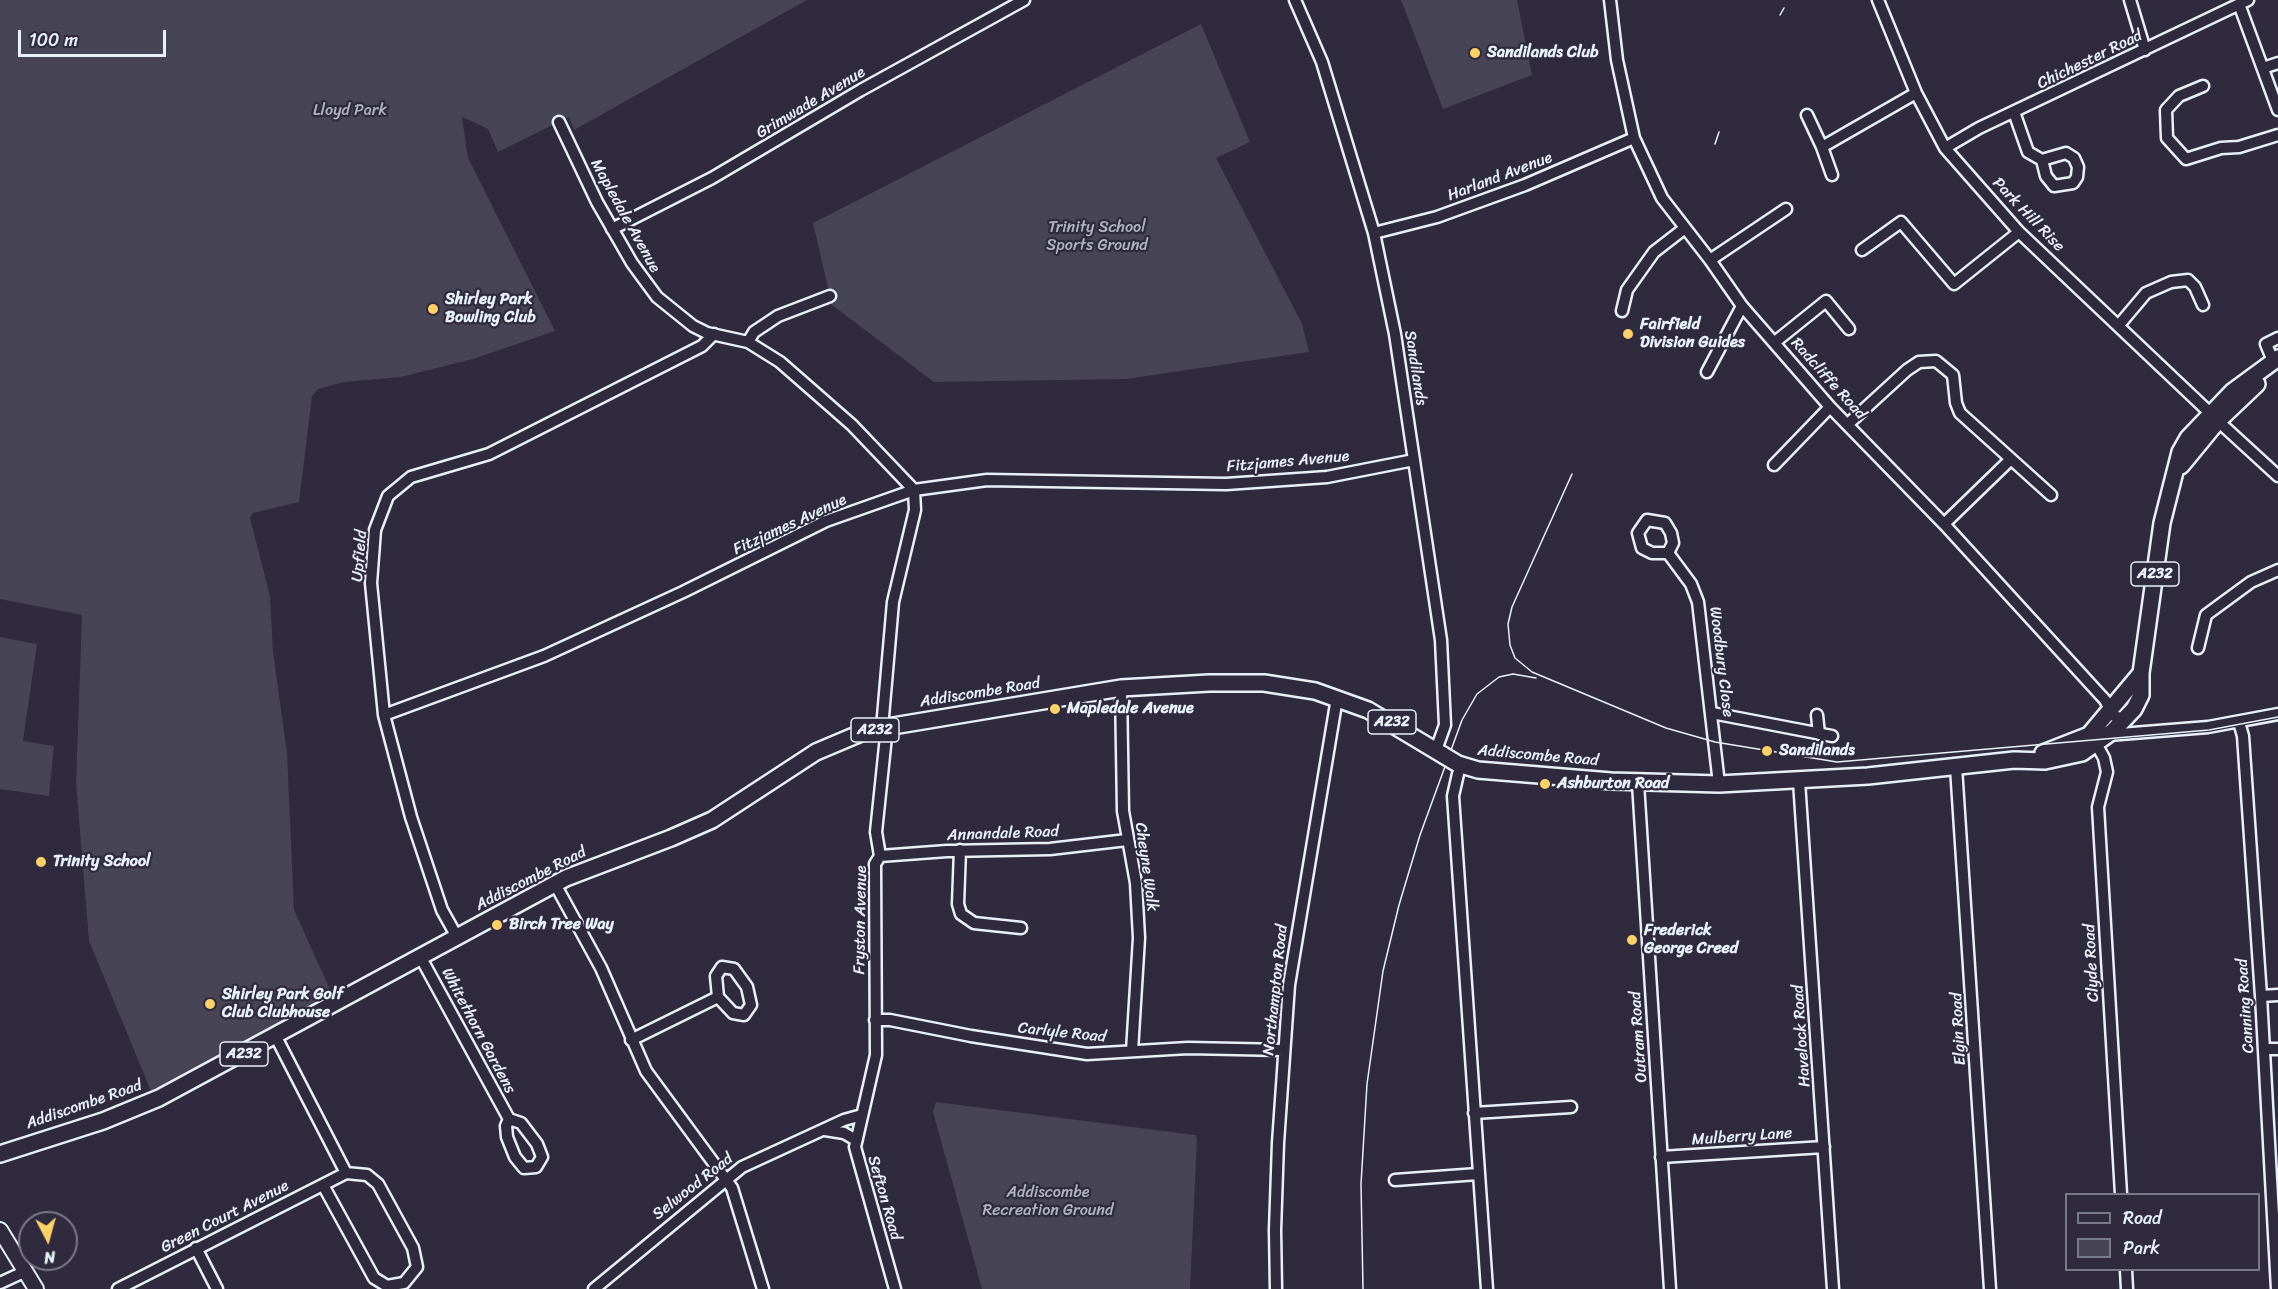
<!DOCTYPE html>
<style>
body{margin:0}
#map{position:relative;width:2278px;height:1289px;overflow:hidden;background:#2f2a3d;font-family:Sriracha,sans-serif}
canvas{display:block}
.legend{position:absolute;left:2065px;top:1193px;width:195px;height:78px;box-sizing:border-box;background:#2f2a3d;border:2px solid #797a88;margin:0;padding:8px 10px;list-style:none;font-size:18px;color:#e8f1f8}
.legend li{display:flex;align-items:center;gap:12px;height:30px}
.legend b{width:30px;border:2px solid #797a88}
.north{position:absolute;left:18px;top:1211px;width:60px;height:60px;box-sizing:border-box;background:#2f2a3d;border:2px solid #797a88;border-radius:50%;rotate:174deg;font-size:16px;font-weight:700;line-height:24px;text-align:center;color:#e8f1f8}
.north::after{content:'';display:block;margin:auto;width:21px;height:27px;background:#ffd166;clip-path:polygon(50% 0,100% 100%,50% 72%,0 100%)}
.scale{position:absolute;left:18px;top:30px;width:148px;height:27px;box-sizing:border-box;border:3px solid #e8f1f8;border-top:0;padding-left:8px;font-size:18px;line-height:21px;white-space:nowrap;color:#e8f1f8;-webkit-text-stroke:4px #2f2a3d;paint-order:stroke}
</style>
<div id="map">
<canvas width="2278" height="1289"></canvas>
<ul class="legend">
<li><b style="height:8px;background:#2f2a3d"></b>Road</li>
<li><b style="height:16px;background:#464455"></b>Park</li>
</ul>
<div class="north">N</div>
<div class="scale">100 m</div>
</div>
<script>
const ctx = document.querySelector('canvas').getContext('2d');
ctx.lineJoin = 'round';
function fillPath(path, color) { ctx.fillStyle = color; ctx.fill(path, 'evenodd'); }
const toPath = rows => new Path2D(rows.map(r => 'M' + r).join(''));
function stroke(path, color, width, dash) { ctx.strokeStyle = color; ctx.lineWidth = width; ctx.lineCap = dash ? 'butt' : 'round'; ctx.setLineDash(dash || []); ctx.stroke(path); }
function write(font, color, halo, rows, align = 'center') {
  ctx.font = font + ' Sriracha,sans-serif'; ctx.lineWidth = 4.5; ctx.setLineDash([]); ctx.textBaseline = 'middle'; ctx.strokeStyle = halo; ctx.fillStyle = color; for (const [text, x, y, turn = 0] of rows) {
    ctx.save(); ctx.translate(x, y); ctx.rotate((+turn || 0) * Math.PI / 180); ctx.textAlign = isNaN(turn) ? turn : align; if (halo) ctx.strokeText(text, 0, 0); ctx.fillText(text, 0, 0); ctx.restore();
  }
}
fillPath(toPath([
 [0,0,807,0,574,130,569,117,498,152,488,129,462,117,468,158,555,331,473,359,401,377,344,382,318,389,312,396,299,502,253,513,250,518,270,596,273,652,287,753,294,910,333,996,151,1091,89,941,76,783,82,615,0,599],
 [1401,0,1517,0,1532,75,1443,109],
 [1201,24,1250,142,1216,158,1302,324,1309,352,1126,379,934,382,832,305,813,223],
 [0,637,37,644,23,741,54,746,49,796,0,789],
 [936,1102,1195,1135,1197,1138,1190,1289,982,1289,933,1112]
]), '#464455');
const minor = toPath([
 [1295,0,1322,62,1374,233,1395,334,1441,640,1445,725,1436,750],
 [1610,0,1617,60,1634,138,1662,198,1710,260,1742,306,1830,407,1944,524,2105,700,2114,716,2125,719],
 [1878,0,1916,93,1945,148,2019,232,2210,413],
 [2130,0,2145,50],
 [2239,4,2278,110],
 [2263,68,2278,63],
 [2203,86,2179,96,2166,110,2167,138,2186,159,2221,148,2239,147,2278,135],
 [2014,112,2028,152,2042,160,2046,176,2054,186,2073,183,2077,177,2078,167,2074,158,2066,153,2042,160],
 [1807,115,1822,147,1832,175],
 [559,122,597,202,632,263,657,297,693,326,707,333,748,342,780,362,852,425,914,490,915,510,893,602,882,728],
 [1822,147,1916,93],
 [1945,148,1979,128,2248,0],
 [612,229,712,178,861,90,1024,0],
 [1374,233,1437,217,1525,185,1634,138],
 [1862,250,1901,222,1954,284,2019,232],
 [1710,260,1786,209],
 [1622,311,1627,290,1654,252,1685,228],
 [2119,325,2146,293,2171,282,2188,280,2195,287,2203,305],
 [748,342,754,332,778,316,830,296],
 [1775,342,1826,301,1849,329],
 [2273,361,2266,344,2278,338],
 [1707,372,1742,306],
 [2218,421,2278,476],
 [1848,424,1907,370,1919,362,1936,361,1953,375,1956,403,1960,413,2051,495],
 [1774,465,1830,407],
 [1944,524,2011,459],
 [1668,553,1673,543,1671,533,1665,523,1647,520,1638,533,1642,548,1652,553,1668,553,1691,584,1698,602,1719,784],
 [2198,648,2206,615,2251,582,2278,570],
 [1121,688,1123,811,1136,883,1139,938,1132,1051],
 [1712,713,1832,736],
 [384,715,544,656,683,592,826,521,914,490,987,480,1226,484,1327,477,1414,460],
 [1817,715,1819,734],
 [2239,722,2243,736,2261,996,2277,1289],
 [2108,735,2208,727,2278,714],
 [2093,738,2104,758,2107,772,2098,807,2121,1194],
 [1460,765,1453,796,1487,1289],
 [1956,767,1990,1289],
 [1799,781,1833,1289],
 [1638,783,1670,1289],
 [960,850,958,904,961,914,974,923,1021,928],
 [880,856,875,864,876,1055,855,1147,895,1289],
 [880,856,947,851,1050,849,1127,840],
 [880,856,876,832,887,727],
 [555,884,601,968,646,1071,732,1188,763,1289],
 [457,937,442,910,411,817,384,715,371,583,375,530,388,496,411,477,489,454,702,346,714,334],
 [421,958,509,1119,521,1123,537,1144,542,1157,536,1167,524,1168,515,1157,507,1137,506,1126,509,1119],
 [722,967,734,969,747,987,751,1005,744,1015,733,1013,718,997,716,976,722,967],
 [2261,996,2278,995],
 [875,1020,890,1020,971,1036,1087,1054,1188,1048,1284,1050],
 [276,1037,346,1173],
 [631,1040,718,997],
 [2264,1049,2278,1049],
 [1474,1113,1571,1107],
 [825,1130,844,1133,856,1140],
 [1661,1157,1824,1147],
 [1395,1180,1478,1174],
 [323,1185,374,1278,387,1286,404,1283,417,1267,413,1248,378,1184,367,1175,346,1173],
 [196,1248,217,1289],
 [2126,1270,2127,1289],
 [0,1283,26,1271],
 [118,1289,346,1173],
 [594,1289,742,1167,844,1120,862,1115],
 [1276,1289,1275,1230,1278,1143,1289,985,1337,698]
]);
const major = toPath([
 [0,1230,36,1289]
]);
const highway = toPath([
 [2181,466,2218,421,2257,384],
 [2043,753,2089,735,2141,673],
 [1458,764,1478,770,1611,781,1719,784,1868,776,2014,760,2045,761,2082,753,2113,731,2134,709,2141,695,2141,673,2162,523,2180,452,2188,438,2233,391,2278,358],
 [0,1154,103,1121,159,1098,566,878,671,838,712,820,816,752,861,733,887,727,1121,688,1209,683,1264,683,1315,691,1368,710,1443,755]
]);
stroke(minor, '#e8f1f8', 15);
stroke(major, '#e8f1f8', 18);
stroke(highway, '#e8f1f8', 20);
stroke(minor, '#2f2a3d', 10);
stroke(major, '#2f2a3d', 14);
stroke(highway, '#2f2a3d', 15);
stroke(toPath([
 [1780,15,1784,8],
 [1715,144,1719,132],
 [1572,474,1512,607,1508,624,1510,645,1515,658,1532,672,1666,728,1715,742,1837,762,2209,730,2278,717],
 [1363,1289,1361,1184,1367,1084,1383,971,1399,905,1420,835,1462,720,1477,694,1499,677,1513,674,1536,678]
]), '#e8f1f8', 1.5);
const highwayBridge = toPath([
 [1443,755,1458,764]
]);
stroke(highwayBridge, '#e8f1f8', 20, []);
stroke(highwayBridge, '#2f2a3d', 15);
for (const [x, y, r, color] of [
 [1475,53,6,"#ffd166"],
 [433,309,6,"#ffd166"],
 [1628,334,6,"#ffd166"],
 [1055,709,6,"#ffd166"],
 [1767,751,6,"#ffd166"],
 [1545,784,6,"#ffd166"],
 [41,862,6,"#ffd166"],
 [497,925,6,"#ffd166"],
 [1632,940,6,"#ffd166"],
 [210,1004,6,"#ffd166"]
]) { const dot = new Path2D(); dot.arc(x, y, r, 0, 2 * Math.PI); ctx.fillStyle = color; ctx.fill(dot); stroke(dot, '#2f2a3d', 2); }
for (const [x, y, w] of [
 [2155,574,48],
 [1392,722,48],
 [875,730,48],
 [244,1054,48]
]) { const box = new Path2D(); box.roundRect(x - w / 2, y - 12, w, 24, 4.5); ctx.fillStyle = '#2f2a3d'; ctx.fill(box); stroke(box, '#e8f1f8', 1.5); }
write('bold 15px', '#e8f1f8', null, [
 ["A232",2155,574],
 ["A232",1392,722],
 ["A232",875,730],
 ["A232",244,1054]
]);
write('bold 16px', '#e8f1f8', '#2f2a3d', [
 ["Sandilands Club",1487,53],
 ["Shirley Park",445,300],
 ["Bowling Club",445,318],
 ["Fairfield",1640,325],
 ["Division Guides",1640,343],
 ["Mapledale Avenue",1067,709],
 ["Sandilands",1779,751],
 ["Ashburton Road",1557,784],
 ["Trinity School",53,862],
 ["Birch Tree Way",509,925],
 ["Frederick",1644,931],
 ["George Creed",1644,949],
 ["Shirley Park Golf",222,995],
 ["Club Clubhouse",222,1013]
], 'left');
write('16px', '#e8f1f8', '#2f2a3d', [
 ["Chichester Road",2090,60,-26],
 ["Grimwade Avenue",811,103,-31],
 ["Harland Avenue",1500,177,-21],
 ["Park Hill Rise",2028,215,46],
 ["Mapledale Avenue",625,216,61],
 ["Sandilands",1415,368,81],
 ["Radcliffe Road",1828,379,48],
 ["Fitzjames Avenue",1288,462,-5],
 ["Fitzjames Avenue",790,525,-25],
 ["Upfield",360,556,-85],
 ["Woodbury Close",1721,662,83],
 ["Addiscombe Road",980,693,-9],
 ["Addiscombe Road",1538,756,5],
 ["Annandale Road",1003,834,-2],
 ["Cheyne Walk",1146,867,82],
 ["Addiscombe Road",531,879,-27],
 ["Fryston Avenue",861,920,-89],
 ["Clyde Road",2092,963,-93],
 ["Northampton Road",1276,990,-84],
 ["Canning Road",2246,1006,-94],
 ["Elgin Road",1959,1029,-93],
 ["Whitethorn Gardens",478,1031,62],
 ["Carlyle Road",1062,1033,6],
 ["Havelock Road",1802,1036,-94],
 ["Outram Road",1639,1037,-94],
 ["Addiscombe Road",84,1105,-19],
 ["Mulberry Lane",1742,1137,-4],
 ["Selwood Road",693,1187,-38],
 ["Sefton Road",884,1198,74],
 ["Green Court Avenue",225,1217,-27]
]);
write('16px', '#afb4bf', '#2f2a3d', [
 ["Lloyd Park",350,111],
 ["Trinity School",1097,228],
 ["Sports Ground",1097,246],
 ["Addiscombe",1048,1193],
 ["Recreation Ground",1048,1211]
]);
</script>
